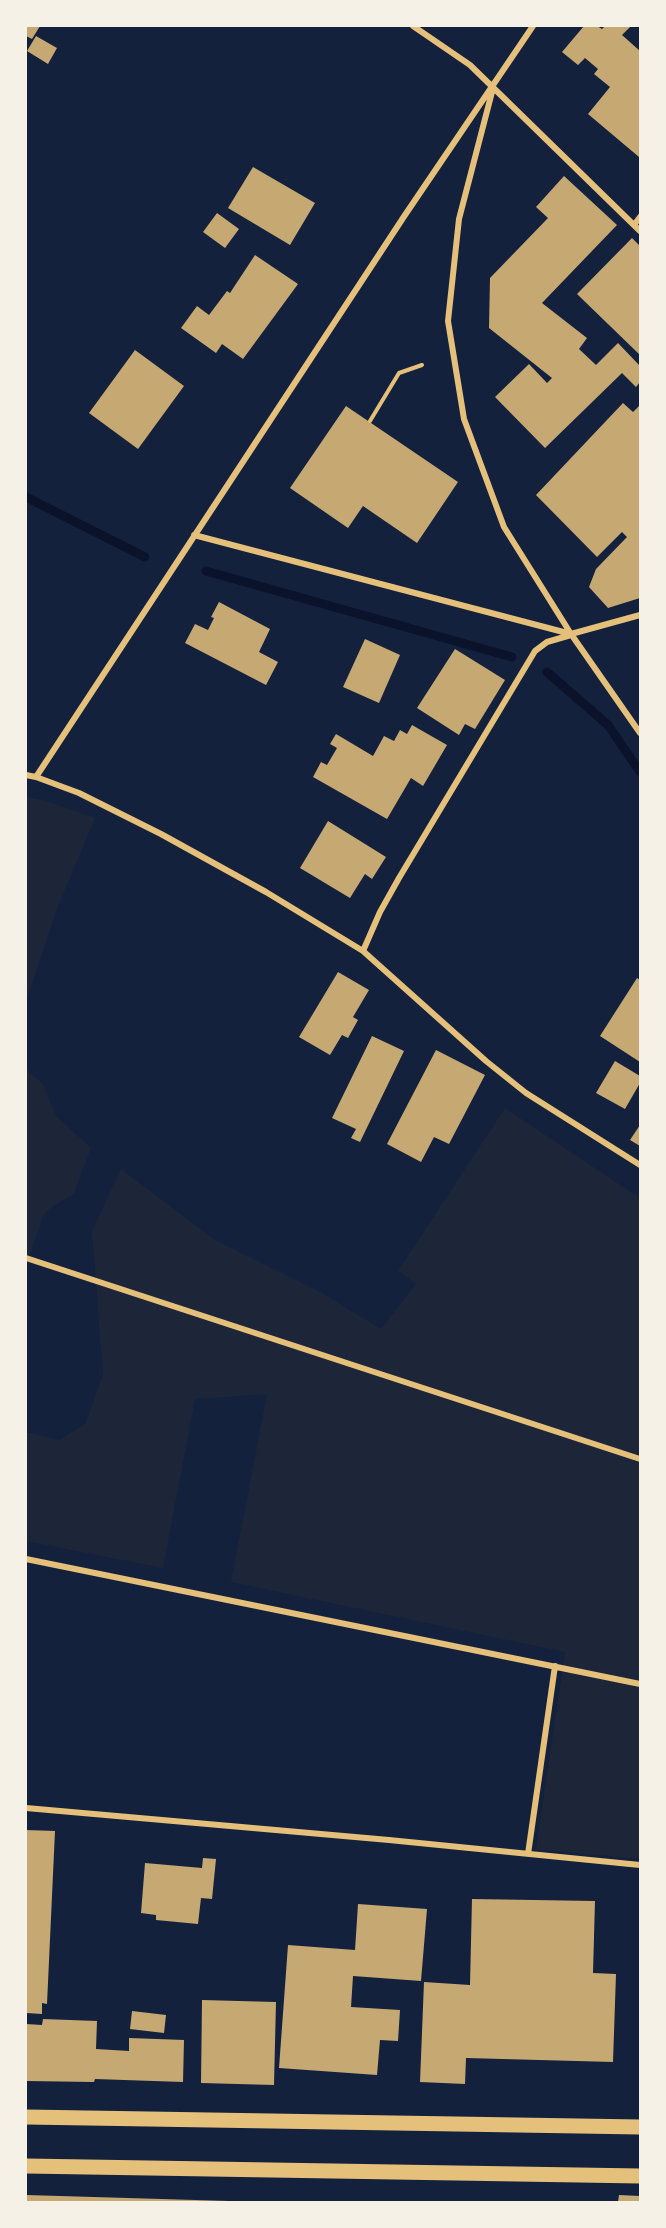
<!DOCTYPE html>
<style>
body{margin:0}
#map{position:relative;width:666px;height:2228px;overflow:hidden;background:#14213d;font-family:Inter,sans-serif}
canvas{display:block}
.frame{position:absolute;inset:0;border:27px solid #f6f1e7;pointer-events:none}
</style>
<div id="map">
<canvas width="666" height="2228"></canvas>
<div class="frame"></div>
</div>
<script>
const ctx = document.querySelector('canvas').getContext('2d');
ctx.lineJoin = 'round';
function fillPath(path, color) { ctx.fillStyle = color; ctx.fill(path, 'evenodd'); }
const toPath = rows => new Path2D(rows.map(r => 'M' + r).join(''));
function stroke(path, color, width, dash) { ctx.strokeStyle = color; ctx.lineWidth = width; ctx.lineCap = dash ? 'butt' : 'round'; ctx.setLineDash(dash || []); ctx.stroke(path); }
fillPath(toPath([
 [26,797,46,801,95,818,56,911,26,1001],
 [26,1069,43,1084,56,1116,91,1148,74,1193,45,1212,26,1265],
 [505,1108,640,1198,640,1859,536,1849,565,1652,231,1582,267,1394,195,1399,163,1568,26,1541,26,1432,60,1440,86,1423,103,1374,92,1231,121,1169,215,1240,322,1293,381,1329,416,1284,398,1271]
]), '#1d2539');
stroke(toPath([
 [26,497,145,557],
 [206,571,512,657],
 [547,672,608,725,640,772]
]), '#0b132b', 9);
fillPath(toPath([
 [26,26,40,26,32,39,26,36],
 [584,26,597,26,602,29,605,26,631,26,622,35,640,51,640,155,639,157,588,114,610,87,594,74,598,69,585,58,578,65,562,52],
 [36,36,57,48,48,64,27,51],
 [253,167,315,203,290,245,228,208],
 [564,176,617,225,542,303,587,338,579,349,596,365,618,343,640,366,640,382,636,387,622,373,545,448,495,397,529,364,547,383,552,378,489,328,490,278,548,218,536,207],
 [217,213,239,229,225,248,203,232],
 [632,238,640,246,640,355,577,294],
 [255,255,298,284,243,359,222,344,216,353,181,328,197,306,209,315,227,291,230,293],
 [135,350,184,386,138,449,89,413],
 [623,403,633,412,640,405,640,598,608,608,589,587,596,569,627,537,622,532,597,557,536,495],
 [346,406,458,482,417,543,363,506,348,528,290,488],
 [219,602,270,629,259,652,278,662,266,685,185,643,195,624,208,630,214,618,211,617],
 [365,639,400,655,379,703,343,687],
 [455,649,505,680,475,729,465,724,459,735,417,708],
 [412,725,447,745,423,786,411,778,387,819,313,777,321,762,327,765,337,748,330,744,336,734,373,756,384,736,394,741,400,730,407,734],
 [328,821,386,857,372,879,365,874,350,898,300,868],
 [338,972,369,990,353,1017,358,1020,348,1038,342,1035,330,1055,299,1037],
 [637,978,640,980,640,1062,600,1036],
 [372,1036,404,1051,360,1142,351,1138,356,1129,332,1118],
 [436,1050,485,1075,449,1144,434,1137,421,1162,387,1144],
 [615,1061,640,1076,640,1083,625,1109,596,1093],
 [640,1125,640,1146,630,1140],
 [26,1830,55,1831,47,2004,42,2003,42,2014,26,2013],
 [203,1858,216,1859,212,1899,201,1898,198,1924,156,1920,156,1915,141,1913,145,1863,202,1868],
 [472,1899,595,1901,593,1973,616,1974,613,2062,466,2058,465,2084,420,2082,424,1982,470,1985],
 [358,1904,427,1909,421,1981,353,1976,351,2007,400,2010,398,2041,380,2040,377,2075,279,2068,288,1945,355,1950],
 [202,2000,276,2002,274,2085,201,2083],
 [132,2011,166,2015,164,2033,130,2029],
 [43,2019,97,2021,96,2049,129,2051,129,2038,184,2040,183,2082,95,2079,94,2082,26,2081,26,2024,42,2025],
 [26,2195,229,2201,229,2202,26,2202],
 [619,2195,640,2196,640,2202,618,2202]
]), '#c6a872');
stroke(toPath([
 [370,421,399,373,422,365]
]), '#e5c07b', 4);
stroke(toPath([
 [413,26,470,65,640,231],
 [492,92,459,219,448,321,464,419,504,527,571,634,640,733],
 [634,225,640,217],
 [194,535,571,634,640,615],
 [26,775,36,777,79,793,161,834,266,892,363,951,486,1061,526,1093,640,1165],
 [36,777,405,215,533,26],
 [363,951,380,912,399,878,535,651,547,642,571,635],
 [26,1258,640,1459],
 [26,1559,640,1684],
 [26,1808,389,1840,640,1865],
 [528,1854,555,1666]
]), '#e5c07b', 6);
stroke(toPath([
 [26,2117,640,2127],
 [26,2166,640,2176]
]), '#e5c07b', 15);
</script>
